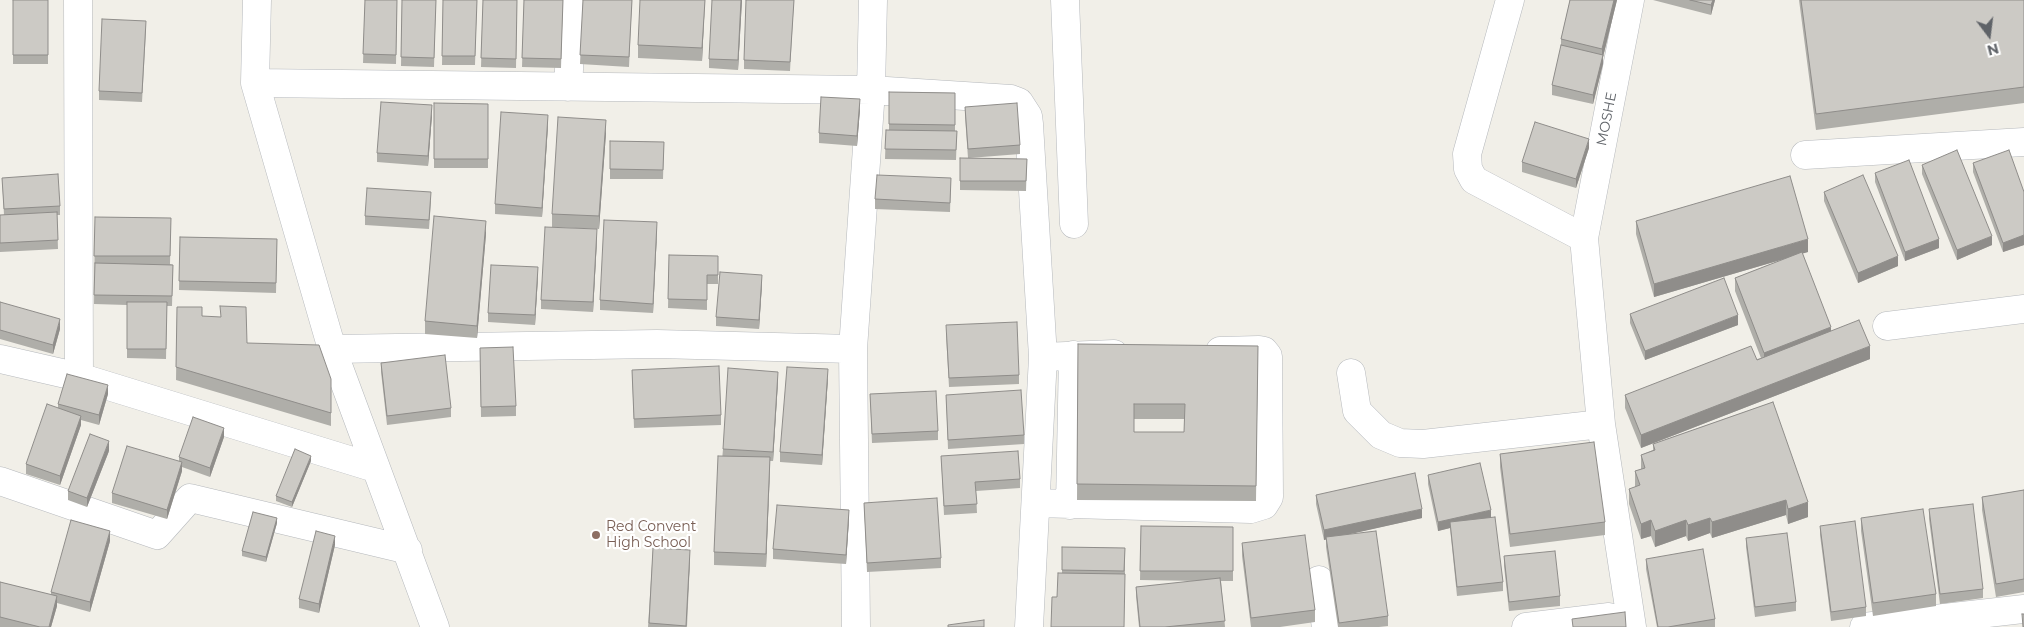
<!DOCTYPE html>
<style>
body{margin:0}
#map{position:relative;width:2024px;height:627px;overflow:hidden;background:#f1efe8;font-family:Montserrat,sans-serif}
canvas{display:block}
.north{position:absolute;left:1964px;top:10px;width:50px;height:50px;-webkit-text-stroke:4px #fff;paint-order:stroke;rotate:165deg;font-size:14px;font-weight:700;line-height:20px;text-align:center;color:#5f6368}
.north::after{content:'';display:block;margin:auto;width:18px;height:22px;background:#5f6368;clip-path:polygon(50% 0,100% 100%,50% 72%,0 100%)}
</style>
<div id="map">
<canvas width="2024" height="627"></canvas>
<div class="north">N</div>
</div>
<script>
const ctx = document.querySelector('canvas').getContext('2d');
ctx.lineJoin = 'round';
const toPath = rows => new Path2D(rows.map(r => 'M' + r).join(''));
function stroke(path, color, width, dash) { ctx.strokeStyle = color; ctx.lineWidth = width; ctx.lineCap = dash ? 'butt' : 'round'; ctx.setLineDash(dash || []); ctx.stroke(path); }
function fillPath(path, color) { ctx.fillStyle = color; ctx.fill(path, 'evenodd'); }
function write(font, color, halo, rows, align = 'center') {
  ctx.font = font + ' Montserrat,sans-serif'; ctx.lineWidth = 4.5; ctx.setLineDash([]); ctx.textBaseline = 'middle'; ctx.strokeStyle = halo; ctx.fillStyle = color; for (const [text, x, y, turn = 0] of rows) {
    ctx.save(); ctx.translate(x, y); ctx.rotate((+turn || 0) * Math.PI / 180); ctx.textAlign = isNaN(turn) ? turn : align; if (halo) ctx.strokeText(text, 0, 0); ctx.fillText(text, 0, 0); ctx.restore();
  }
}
const minor = toPath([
 [78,0,79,377],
 [257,0,255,83,332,349,435,627],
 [1065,0,1074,224],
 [1510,0,1467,154,1468,169,1474,180,1584,238,1601,424,1632,627],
 [255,83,871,90,1011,99,1019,102,1028,116,1029,124,1043,357,1029,627],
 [568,87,573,0],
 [1805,155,2024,142],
 [1584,238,1630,0],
 [1887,326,2024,309],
 [332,349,657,344,853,349],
 [1043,357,1114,354],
 [0,359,79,377,375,468],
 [1351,373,1357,411,1381,435,1400,443,1423,444,1601,424],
 [0,481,157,535,190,498,408,550],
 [1036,503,1251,509,1264,505,1269,497,1268,356,1264,351,1259,350,1220,351],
 [1070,505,1073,355],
 [1319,580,1326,627],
 [856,627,853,349,871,90,873,0],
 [1526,627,1609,617],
 [1864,627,2024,609]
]);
stroke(minor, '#b5b8bc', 29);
stroke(minor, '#fff', 28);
fillPath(toPath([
 [13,0,48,0,48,64,13,64],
 [365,0,397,0,396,64,363,63],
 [402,0,436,0,434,67,401,66],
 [443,0,477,0,475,65,442,65],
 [483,0,517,0,516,68,481,67],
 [524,0,563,0,561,68,522,67],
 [583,0,632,0,629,67,580,64],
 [705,0,702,61,638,58,638,45],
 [742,0,738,70,709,68,709,59],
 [794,0,790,71,744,69,744,60],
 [1570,0,1617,0,1603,57,1603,64,1593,104,1552,95,1552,85,1561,47,1561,39],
 [1653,0,1715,0,1711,15],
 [1799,0,2024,0,2024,103,1816,130],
 [146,30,142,102,99,100,99,91],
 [889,92,955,93,955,131,957,131,956,160,885,159,886,130,889,130],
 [434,103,488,104,488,168,434,168],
 [965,107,1020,145,1020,154,969,158,1027,159,1026,191,960,190,960,158,968,158,965,116],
 [860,109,857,146,819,143,819,133],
 [432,115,428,166,377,162,377,153],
 [548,125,542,217,495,214,495,204],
 [606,133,599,229,552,227,552,214],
 [610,141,664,142,663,179,610,179],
 [1589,148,1576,188,1522,172,1522,162],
 [1973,163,2024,192,2024,245,2003,252,1973,172],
 [1922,165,1992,245,1957,260,1922,174],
 [1875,173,1939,248,1905,261,1875,182],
 [2,178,60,206,60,215,57,215,58,249,0,252,0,215,4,215],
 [951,178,950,212,875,209,875,199],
 [1824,192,1898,266,1858,283,1824,201],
 [431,201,429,229,365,225,365,216],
 [95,217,171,218,170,264,173,265,172,306,167,306,166,359,127,358,127,305,94,304],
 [1636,221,1808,252,1802,253,1831,331,1870,359,1641,448,1625,408,1625,395,1761,358,1735,291,1735,278,1784,259,1654,297,1636,234],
 [657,232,653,313,600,310,600,300],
 [486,234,477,338,425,334,425,321],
 [180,237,277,239,276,293,179,290],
 [597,239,593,312,541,309,541,300],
 [669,255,718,256,718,284,707,284,707,310,668,308],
 [538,276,535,325,488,322,488,313],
 [762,284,759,329,716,326,716,317],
 [0,302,60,329,53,354,0,339],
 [177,307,202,316,247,343,331,379,331,426,176,380],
 [1630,314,1738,325,1645,360,1630,323],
 [946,334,1019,375,1019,384,949,387],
 [1078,344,1258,346,1256,501,1077,500],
 [1134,419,1185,419,1184,432,1134,432],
 [480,348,516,406,516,416,481,417],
 [381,363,451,408,451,417,387,425,381,372],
 [632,370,721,415,721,425,634,428],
 [828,378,822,465,780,462,780,452],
 [778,381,773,461,770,461,766,567,714,565,714,552,723,449],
 [108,394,99,425,81,420,81,425,60,485,26,474,26,464,58,408,58,404],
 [870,394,938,431,938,440,872,443],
 [946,395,1024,435,1024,444,948,449],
 [1773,402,1808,517,1788,524,1786,515,1712,538,1710,533,1688,541,1686,536,1655,547,1651,536,1641,539,1629,504,1629,489,1635,487,1635,471,1641,469,1641,455,1653,450,1653,444],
 [224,437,210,477,182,467,182,471,167,519,112,503,112,493,179,461,179,457],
 [109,451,87,507,68,500,68,491],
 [1500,454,1605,522,1605,535,1510,547,1500,467],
 [941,456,1020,479,1020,488,976,491,977,513,944,515],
 [311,461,292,507,276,501,276,496],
 [1428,475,1491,517,1503,582,1503,591,1457,596,1450,528,1438,531,1428,484],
 [2024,490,2024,592,1996,597,1982,510,1982,497],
 [1316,495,1422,518,1349,534,1388,616,1388,626,1379,627,1338,627,1326,547,1326,539,1324,540,1316,504],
 [864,503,941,558,941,568,867,572],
 [1929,509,1983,589,1983,598,1940,604,1929,519],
 [1861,518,1936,594,1936,606,1873,616,1861,531],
 [849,519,846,564,773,559,773,549],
 [277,523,266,562,242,556,242,551],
 [1141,526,1233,527,1233,581,1221,581,1225,627,1139,627,1136,596,1136,587,1199,581,1140,580],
 [1820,526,1866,607,1866,616,1831,621,1820,535],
 [1746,538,1796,602,1796,611,1755,617,1746,547],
 [110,541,90,612,57,603,57,606,51,627,0,627,0,582,51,595,51,592],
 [1242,543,1315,610,1315,622,1280,627,1251,627,1242,556],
 [335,545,319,613,299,608,299,599],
 [1062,547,1125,548,1125,574,1057,597,1062,573],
 [653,548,690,560,687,627,648,627],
 [1504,556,1560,596,1560,606,1509,611,1504,566],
 [1646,559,1715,619,1715,627,1657,627,1646,569]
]), '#afaea9');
fillPath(toPath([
 [705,0,702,61,702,48],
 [741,0,742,0,738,70,738,60],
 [1614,0,1617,0,1603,57,1603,64,1593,104,1593,95,1602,56,1602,49],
 [1713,0,1715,0,1711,15,1711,5],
 [860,99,860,109,857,146,857,136],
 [432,105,432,115,428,166,428,156],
 [548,115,548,125,542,217,542,208],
 [606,120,606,133,599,229,599,216],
 [1589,139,1589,148,1576,188,1576,179],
 [486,221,486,234,477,338,477,326],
 [657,222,657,232,653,313,653,304],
 [597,229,597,239,593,312,593,302],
 [2024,235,2024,245,2003,252,2003,243],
 [1992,236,1992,245,1957,260,1957,250],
 [1808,239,1808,252,1654,297,1654,284],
 [1939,239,1939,248,1905,261,1905,252],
 [1898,256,1898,266,1858,283,1858,273],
 [538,267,538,276,535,325,535,315],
 [762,275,762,284,759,329,759,320],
 [1738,315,1738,325,1645,360,1645,351],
 [60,319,60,329,53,354,53,345],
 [1831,327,1831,340,1764,366,1764,353],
 [1870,346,1870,359,1641,448,1641,435],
 [828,369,828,378,822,465,822,455],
 [778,372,778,381,773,461,773,452],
 [108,385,108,394,99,425,99,415],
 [81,416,81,425,60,485,60,476],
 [224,428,224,437,210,477,210,468],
 [109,441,109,451,87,507,87,498],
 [311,456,311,461,292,507,292,502],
 [770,457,770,470,766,567,766,554],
 [182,462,182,471,167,519,167,510],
 [1786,500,1786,515,1712,538,1712,522],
 [1808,502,1808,517,1788,524,1788,509],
 [1422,509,1422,518,1324,540,1324,530],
 [849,510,849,519,846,564,846,555],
 [1491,510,1491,519,1450,522,1450,528,1438,531,1438,522],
 [277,518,277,523,266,562,266,557],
 [1710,518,1710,533,1688,541,1688,525],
 [1651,520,1651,536,1641,539,1641,524],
 [1686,520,1686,536,1655,547,1655,531],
 [110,531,110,541,90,612,90,602],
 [335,536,335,545,319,613,319,604],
 [690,550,690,560,686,627],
 [57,596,57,606,51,627,49,627]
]), '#8f8d8a');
const building = toPath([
 [13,0,48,0,48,55,13,55,13,0],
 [365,0,397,0,396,55,363,54,365,0],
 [402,0,436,0,434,58,401,57,402,0],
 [443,0,477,0,475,56,442,56,443,0],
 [483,0,517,0,516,59,481,58,483,0],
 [524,0,563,0,561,59,522,58,524,0],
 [583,0,632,0,629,57,580,55,583,0],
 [640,0,705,0,702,48,638,45,640,0],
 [712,0,741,0,738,60,709,59,712,0],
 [746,0,794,0,790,62,744,60,746,0],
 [1570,0,1614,0,1602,49,1561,39,1570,0],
 [1690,0,1713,0,1711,5,1690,0],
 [1801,0,2024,0,2024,87,1816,114,1801,0],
 [102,19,146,21,142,93,99,91,102,19],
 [1561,45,1603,55,1593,95,1552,85,1561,45],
 [889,92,955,93,955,125,889,124,889,92],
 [821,97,860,99,857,136,819,133,821,97],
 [381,102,432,105,428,156,377,153,381,102],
 [434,103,488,104,488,159,434,159,434,103],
 [1017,103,1020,145,968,149,965,107,1017,103],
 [501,112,548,115,542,208,495,204,501,112],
 [558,117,606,120,599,216,552,214,558,117],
 [1535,122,1589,139,1576,179,1522,162,1535,122],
 [886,130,957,131,956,150,885,149,886,130],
 [610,141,664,142,663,170,610,169,610,141],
 [1957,150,1992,236,1957,250,1922,165,1957,150],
 [2009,150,2024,192,2024,235,2003,243,1973,163,2009,150],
 [960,158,1027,159,1026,181,960,181,960,158],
 [1909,160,1939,239,1905,252,1875,173,1909,160],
 [58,174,60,206,4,209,2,178,58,174],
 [877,175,951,178,950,203,875,199,877,175],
 [1863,175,1898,256,1858,273,1824,192,1863,175],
 [1790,176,1808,239,1654,284,1636,221,1790,176],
 [367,188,431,192,429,220,365,216,367,188],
 [57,212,58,240,0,243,0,215,57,212],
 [434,216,486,221,477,326,425,321,434,216],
 [95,217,171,218,170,256,94,256,95,217],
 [604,220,657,222,653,304,600,300,604,220],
 [545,227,597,229,593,302,541,300,545,227],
 [180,237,277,239,276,283,179,281,180,237],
 [1802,252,1831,327,1764,353,1735,278,1802,252],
 [669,255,718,256,718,275,707,275,707,300,668,299,669,255],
 [95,263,173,265,172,296,94,295,95,263],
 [491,265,538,267,535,315,488,313,491,265],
 [720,272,762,275,759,320,716,317,720,272],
 [1724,278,1738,315,1645,351,1630,314,1724,278],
 [0,302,60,319,53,345,0,330,0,302],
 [127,302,167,302,166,349,127,349,127,302],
 [220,306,246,307,247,343,319,345,331,379,331,413,176,367,177,307,202,307,202,316,221,317,220,306],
 [1859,320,1870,346,1641,435,1625,395,1751,346,1757,360,1859,320],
 [1017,322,1019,375,949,378,946,325,1017,322],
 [1078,344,1258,346,1256,486,1077,484,1078,344],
 [1134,404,1185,404,1184,432,1134,432,1134,404],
 [513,347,516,406,481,407,480,348,513,347],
 [445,355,451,408,387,416,381,363,445,355],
 [719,366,721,415,634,419,632,370,719,366],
 [787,367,828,369,822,455,780,452,787,367],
 [728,368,778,372,773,452,723,449,728,368],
 [67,374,108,385,99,415,58,404,67,374],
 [1021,390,1024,435,948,440,946,395,1021,390],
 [936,391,938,431,872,434,870,394,936,391],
 [1773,402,1808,502,1788,509,1786,500,1712,522,1710,518,1688,525,1686,520,1655,531,1651,520,1641,524,1629,489,1640,485,1635,471,1645,468,1641,455,1655,450,1653,444,1773,402],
 [47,404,81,416,60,476,26,464,47,404],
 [193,417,224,428,210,468,179,457,193,417],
 [90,434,109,441,87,498,68,491,90,434],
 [1594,442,1605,522,1510,534,1500,454,1594,442],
 [127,446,182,462,167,510,112,493,127,446],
 [295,449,311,456,292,502,276,496,295,449],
 [1018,451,1020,479,975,482,977,504,944,506,941,456,1018,451],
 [718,456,770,457,766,554,714,552,718,456],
 [1480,463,1491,510,1438,522,1428,475,1480,463],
 [1415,473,1422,509,1324,530,1316,495,1415,473],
 [2024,490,2024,579,1996,584,1982,497,2024,490],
 [937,498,941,558,867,563,864,503,937,498],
 [1973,504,1983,589,1940,594,1929,509,1973,504],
 [777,505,849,510,846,555,773,549,777,505],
 [1923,509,1936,594,1873,603,1861,518,1923,509],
 [253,512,277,518,266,557,242,551,253,512],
 [1495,517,1503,582,1457,587,1450,522,1495,517],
 [71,520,110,531,90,602,51,592,71,520],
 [1855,521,1866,607,1831,612,1820,526,1855,521],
 [1141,526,1233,527,1233,571,1140,571,1141,526],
 [316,531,335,536,319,604,299,599,316,531],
 [1376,531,1388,616,1339,623,1326,537,1376,531],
 [1787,533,1796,602,1755,607,1746,538,1787,533],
 [1305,535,1315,610,1251,618,1242,543,1305,535],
 [1062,547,1125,548,1124,571,1062,570,1062,547],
 [653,548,690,550,686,626,649,623,653,548],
 [1703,549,1715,619,1668,627,1658,627,1646,559,1703,549],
 [1555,551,1560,596,1509,602,1504,556,1555,551],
 [1058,573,1125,574,1124,627,1051,627,1052,597,1057,597,1058,573],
 [1220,578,1225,621,1165,627,1140,627,1136,587,1220,578],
 [0,582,57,596,49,627,40,627,0,617,0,582],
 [1625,612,1626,627,1573,627,1572,619,1625,612],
 [2022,614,2024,614,2024,627,2023,627,2022,614],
 [984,620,984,627,948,627,948,625,984,620]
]);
fillPath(building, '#cccac5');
stroke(building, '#8f8d8a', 1);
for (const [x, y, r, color] of [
 [596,535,5,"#8d6e63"]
]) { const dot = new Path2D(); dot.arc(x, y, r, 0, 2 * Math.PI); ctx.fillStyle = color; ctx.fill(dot); stroke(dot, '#fff', 2); }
write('14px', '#5f6368', '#fff', [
 ["MOSHE",1607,119,-79]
]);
write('14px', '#785e54', '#fff', [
 ["Red Convent",606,527],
 ["High School",606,543]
], 'left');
</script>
